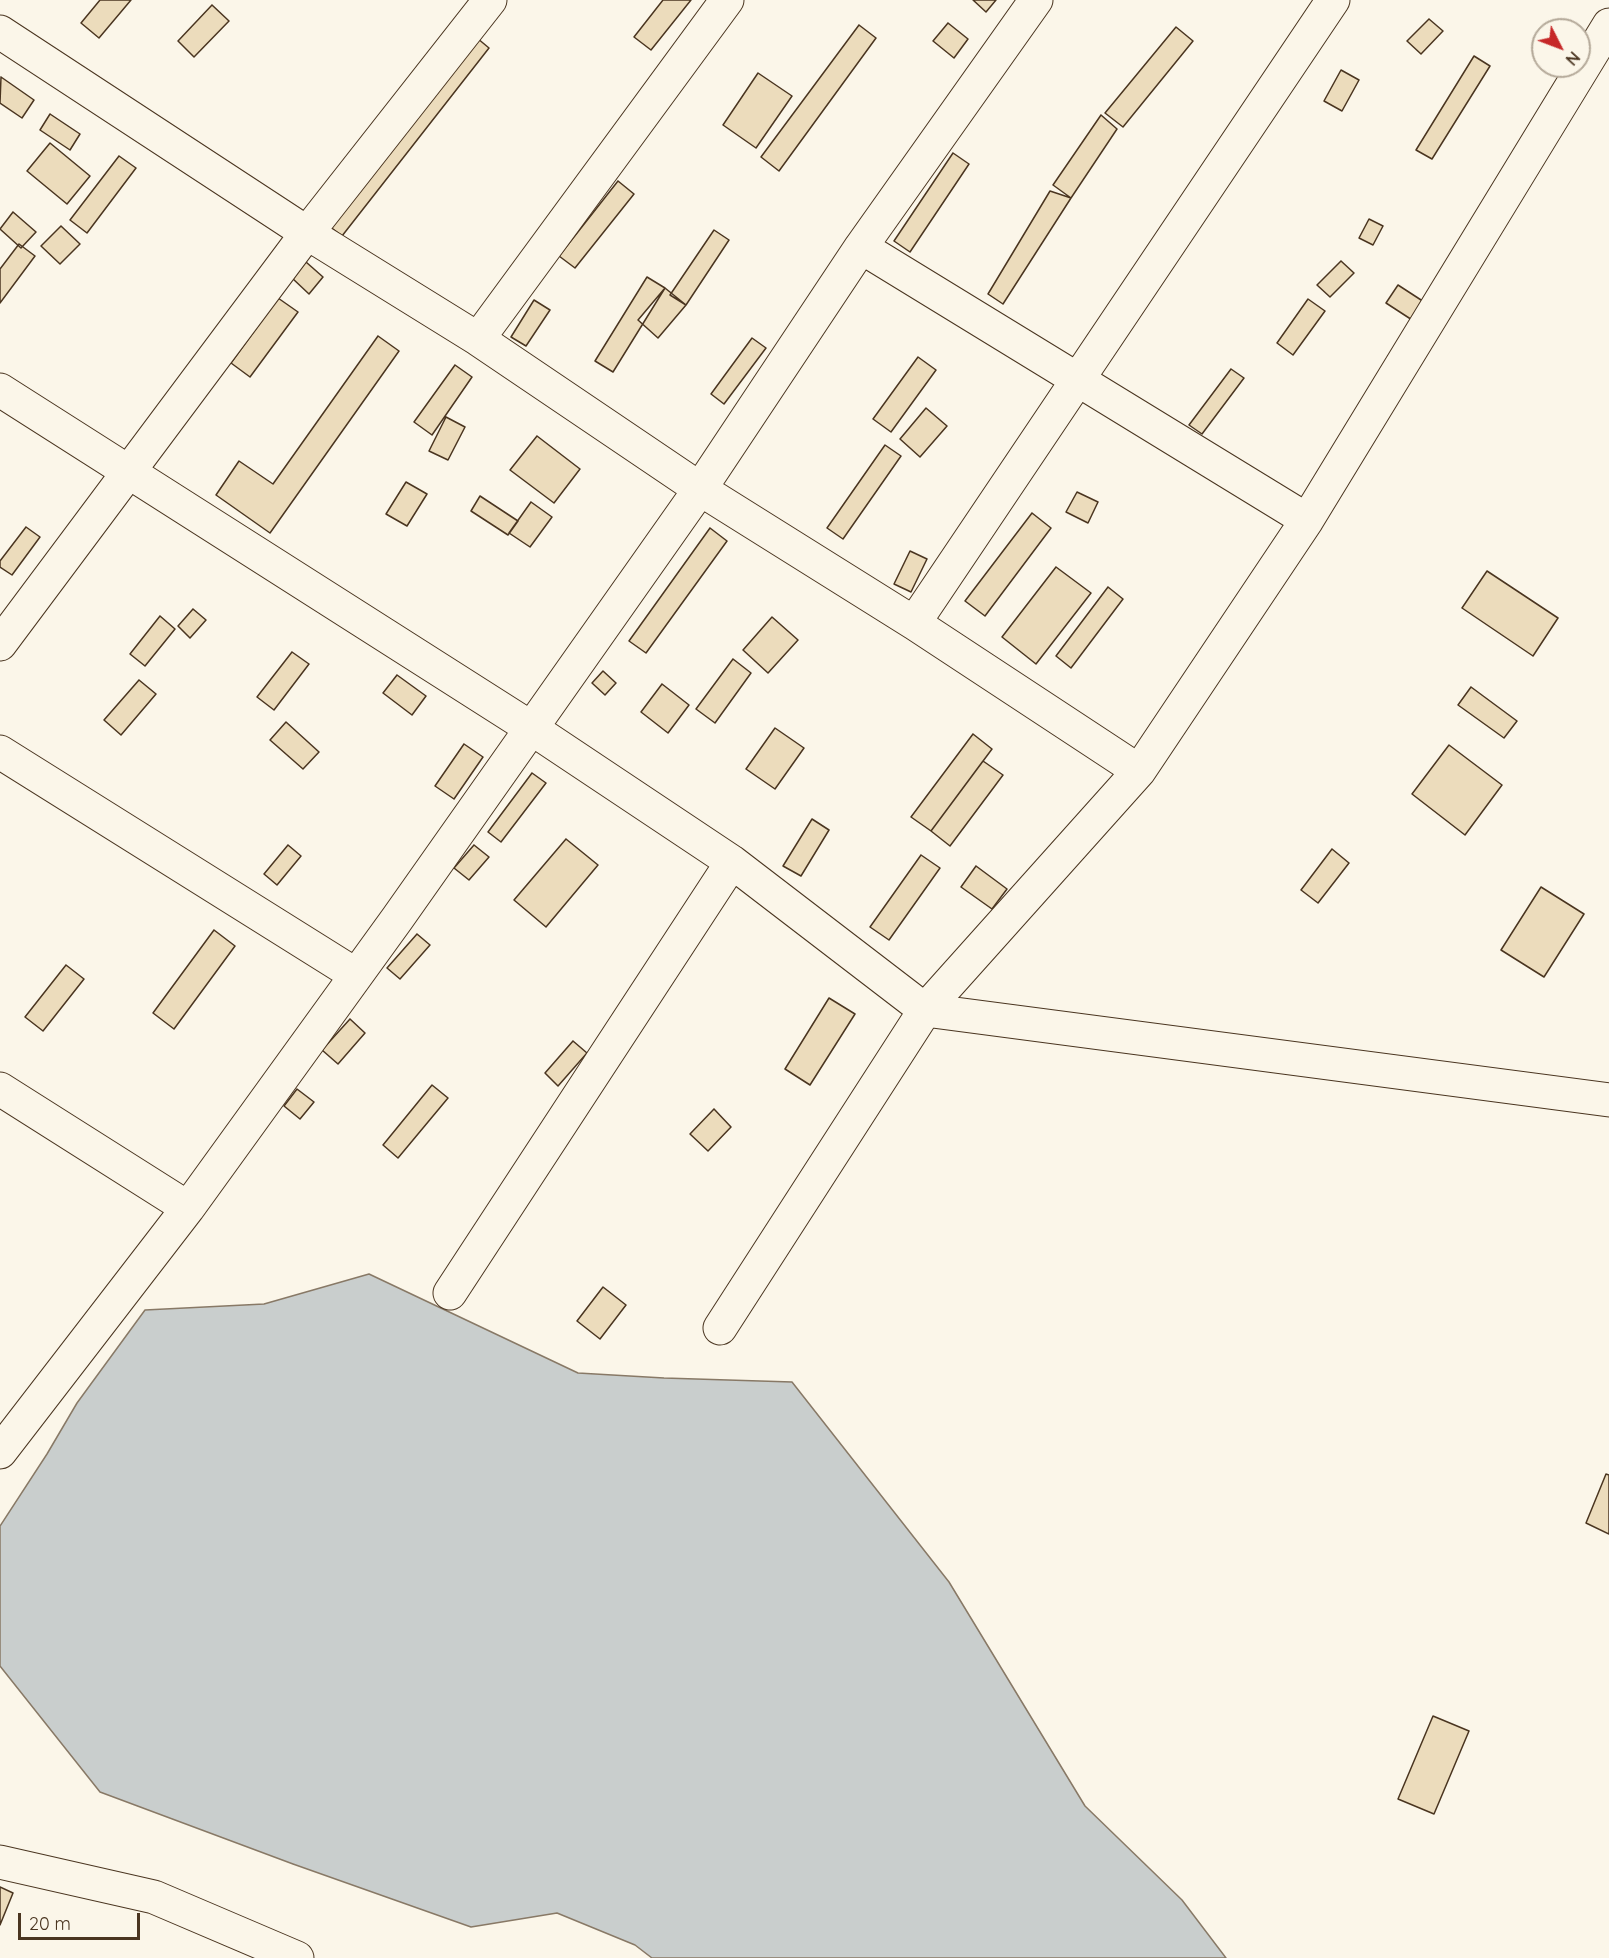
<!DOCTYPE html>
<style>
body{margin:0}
#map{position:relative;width:1609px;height:1958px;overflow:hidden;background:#fbf6e9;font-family:Quicksand,sans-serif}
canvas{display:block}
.north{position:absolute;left:1531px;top:18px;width:60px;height:60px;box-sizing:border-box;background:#fbf6e9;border:2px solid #b4a999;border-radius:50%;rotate:132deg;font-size:16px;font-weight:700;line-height:24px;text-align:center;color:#4a3520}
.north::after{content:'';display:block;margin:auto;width:21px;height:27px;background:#c62828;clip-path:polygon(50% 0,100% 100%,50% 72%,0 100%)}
.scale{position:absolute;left:18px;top:1913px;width:122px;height:27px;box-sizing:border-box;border:3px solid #4a3520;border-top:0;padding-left:8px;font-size:18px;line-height:21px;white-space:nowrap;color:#4a3520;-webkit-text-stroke:4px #fbf6e9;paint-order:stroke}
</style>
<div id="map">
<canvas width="1609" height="1958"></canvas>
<div class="north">N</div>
<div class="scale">20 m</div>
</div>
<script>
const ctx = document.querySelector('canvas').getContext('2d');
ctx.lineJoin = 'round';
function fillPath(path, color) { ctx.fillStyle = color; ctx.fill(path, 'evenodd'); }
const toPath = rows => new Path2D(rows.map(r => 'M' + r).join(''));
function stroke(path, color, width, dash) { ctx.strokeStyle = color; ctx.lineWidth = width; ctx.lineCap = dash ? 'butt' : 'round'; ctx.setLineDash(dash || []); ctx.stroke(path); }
const water = toPath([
 [369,1274,578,1373,664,1378,792,1382,949,1582,1085,1806,1182,1900,1226,1958,652,1958,635,1945,557,1913,471,1927,293,1864,100,1792,0,1666,0,1526,47,1454,77,1403,145,1310,264,1304,369,1274]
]);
fillPath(water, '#c9cecd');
stroke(water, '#887966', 1.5);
const building = toPath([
 [100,0,131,0,99,38,81,23,100,0],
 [663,0,691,0,651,50,634,37,663,0],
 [973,0,996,0,986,12,973,0],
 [212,5,229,21,194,57,178,41,212,5],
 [1429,19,1443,31,1421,54,1407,41,1429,19],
 [948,23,968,39,954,58,933,41,948,23],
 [859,25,876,38,779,171,761,157,859,25],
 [1176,27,1193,41,1123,127,1105,113,1176,27],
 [471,33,489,48,342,236,324,222,471,33],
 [1474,56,1490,66,1432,159,1416,150,1474,56],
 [1341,70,1359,80,1342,111,1324,101,1341,70],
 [758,73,792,96,756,148,723,125,758,73],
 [1,77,34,100,22,118,0,103,1,77],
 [50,114,80,134,70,150,40,130,50,114],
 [1101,115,1117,129,1071,198,1053,185,1101,115],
 [50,143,90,176,67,204,27,171,50,143],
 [953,153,969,164,910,252,894,241,953,153],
 [119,156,136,168,87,233,70,220,119,156],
 [618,181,634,194,575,268,559,256,618,181],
 [1050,191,1071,198,1003,304,988,294,1050,191],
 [13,212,36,232,21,248,0,229,13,212],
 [1369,219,1383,226,1373,245,1359,238,1369,219],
 [61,226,80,244,60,264,41,246,61,226],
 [714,230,729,240,686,305,670,295,714,230],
 [19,244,35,256,0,303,0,269,19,244],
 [1341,261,1354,273,1330,297,1317,285,1341,261],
 [306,262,323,277,309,294,292,278,306,262],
 [647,277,665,288,613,372,595,361,647,277],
 [1398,285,1438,311,1426,329,1386,303,1398,285],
 [665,288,686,305,658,338,638,320,665,288],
 [278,298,298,312,250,377,231,363,278,298],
 [1308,299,1325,311,1293,355,1277,343,1308,299],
 [534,300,550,310,526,346,511,337,534,300],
 [378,336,399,351,270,533,216,495,239,461,273,484,378,336],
 [752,338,766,348,724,404,711,394,752,338],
 [918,357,936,370,891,432,873,419,918,357],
 [455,365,472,377,432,435,414,422,455,365],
 [1231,369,1244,378,1202,434,1189,425,1231,369],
 [926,408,947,426,920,457,900,439,926,408],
 [446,417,465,427,448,460,429,451,446,417],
 [537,436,580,469,554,503,510,470,537,436],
 [885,445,901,456,843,539,827,528,885,445],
 [406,482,427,494,407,526,386,514,406,482],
 [1077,492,1098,502,1088,523,1066,512,1077,492],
 [480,496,518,521,508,535,471,511,480,496],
 [531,502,552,517,530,547,509,533,531,502],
 [1032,513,1051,528,985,616,965,601,1032,513],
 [26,527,40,537,12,575,0,567,0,561,26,527],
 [710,528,727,541,646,653,629,641,710,528],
 [910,551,927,559,911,592,894,584,910,551],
 [1056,567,1091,593,1036,664,1002,637,1056,567],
 [1487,571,1558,618,1533,656,1462,608,1487,571],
 [1108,587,1123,599,1071,668,1056,656,1108,587],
 [193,609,206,620,190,638,178,626,193,609],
 [160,616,175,629,145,666,130,654,160,616],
 [772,617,798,640,768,673,743,650,772,617],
 [292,652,309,664,274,710,257,697,292,652],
 [733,659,751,673,715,723,696,709,733,659],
 [603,671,616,683,605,695,592,683,603,671],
 [397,675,426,696,412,715,383,693,397,675],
 [139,680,156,694,121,735,104,720,139,680],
 [662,684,689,705,668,733,641,712,662,684],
 [1471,687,1517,721,1504,738,1458,705,1471,687],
 [286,722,319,752,303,769,270,740,286,722],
 [775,728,804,748,775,789,746,769,775,728],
 [973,734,992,749,931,831,911,817,973,734],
 [464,744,483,757,454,799,435,786,464,744],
 [1449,745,1502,785,1465,835,1412,794,1449,745],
 [983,761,1003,775,950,846,931,831,983,761],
 [532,773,546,783,501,842,488,832,532,773],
 [812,819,829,830,801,876,783,866,812,819],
 [566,839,598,865,546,927,514,900,566,839],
 [288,845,301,856,277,885,264,874,288,845],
 [474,845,489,857,469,880,454,868,474,845],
 [1332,849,1349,863,1318,903,1301,890,1332,849],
 [921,855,940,868,889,940,870,927,921,855],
 [976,866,1007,889,992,909,961,887,976,866],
 [1541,887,1584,914,1544,977,1501,950,1541,887],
 [214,930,235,946,174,1029,153,1013,214,930],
 [417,934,430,945,400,979,387,968,417,934],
 [66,965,84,979,43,1031,25,1017,66,965],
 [829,998,855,1014,810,1085,785,1069,829,998],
 [350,1019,365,1033,338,1064,322,1050,350,1019],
 [573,1041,587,1053,558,1086,545,1073,573,1041],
 [432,1085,448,1098,398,1158,383,1145,432,1085],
 [297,1089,314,1102,300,1119,284,1106,297,1089],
 [714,1109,731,1127,708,1151,690,1134,714,1109],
 [603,1287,626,1305,600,1339,577,1321,603,1287],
 [1606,1474,1609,1475,1609,1534,1586,1523,1606,1474],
 [1433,1716,1469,1731,1434,1814,1398,1799,1433,1716],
 [0,1887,13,1893,0,1925,0,1887]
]);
fillPath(building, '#ecdcbc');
stroke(building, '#4a3520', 1.5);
const minor = toPath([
 [0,32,307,233,478,339,700,489,914,623,1139,771],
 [861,247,1307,520],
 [478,339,727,0],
 [0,390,531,728,732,862,925,1010,1609,1100],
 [914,623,1333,0],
 [0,644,307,233,490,0],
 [0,752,356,975],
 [0,1089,188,1208],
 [450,1293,732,862],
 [720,1328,925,1010,1139,771,1307,520,1609,25],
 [0,1452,188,1208,397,919,700,489,861,247,1036,0],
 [0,1862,154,1897,297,1958]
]);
stroke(minor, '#4a3520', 35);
stroke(minor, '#fbf6e9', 33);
</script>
